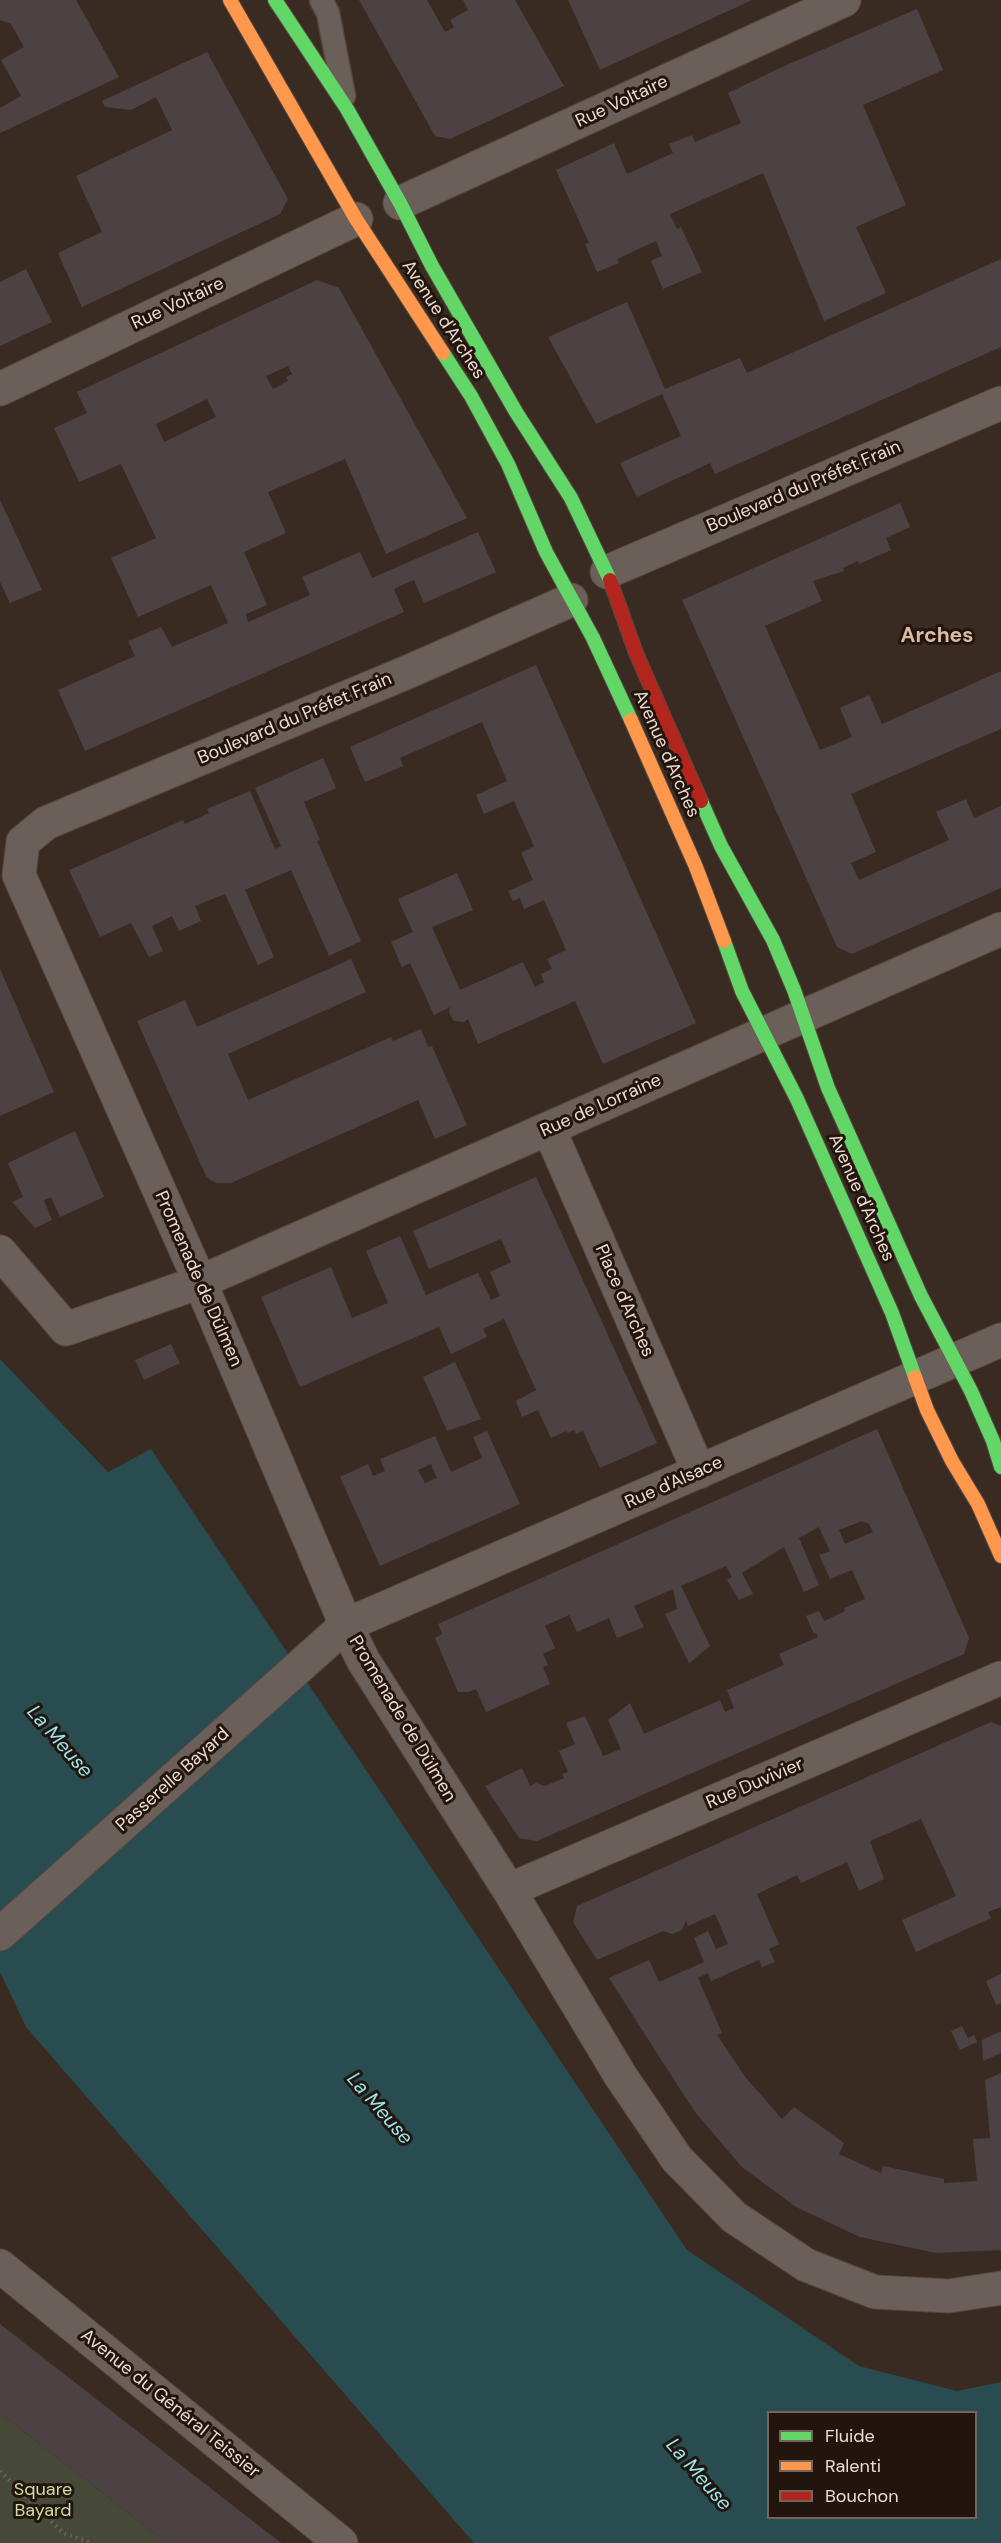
<!DOCTYPE html>
<meta charset="utf-8">
<style>
body{margin:0}
#map{position:relative;width:1001px;height:2543px;overflow:hidden;background:#3a2b22;font-family:"DM Sans",sans-serif}
canvas{display:block}
.legend{position:absolute;left:767px;top:2411px;width:210px;height:108px;box-sizing:border-box;background:#21150e;border:2px solid #73655c;margin:0;padding:8px 10px;list-style:none;font-size:18px;color:#eedcd2}
.legend li{display:flex;align-items:center;gap:12px;height:30px}
.legend b{width:30px;border:2px solid #73655c}
</style>
<div id="map">
<canvas width="1001" height="2543"></canvas>
<ul class="legend">
<li><b style="height:8px;background:#63d668"></b>Fluide</li>
<li><b style="height:8px;background:#ff974d"></b>Ralenti</li>
<li><b style="height:8px;background:#b3261e"></b>Bouchon</li>
</ul>
</div>
<script>
const ctx = document.querySelector('canvas').getContext('2d');
ctx.lineJoin = 'round';
function fillPath(path, color) { ctx.fillStyle = color; ctx.fill(path, 'evenodd'); }
const toPath = rows => new Path2D(rows.map(r => 'M' + r).join(''));
function stroke(path, color, width, dash) { ctx.strokeStyle = color; ctx.lineWidth = width; ctx.lineCap = dash ? 'butt' : 'round'; ctx.setLineDash(dash || []); ctx.stroke(path); }
function write(font, color, halo, rows, align = 'center') {
  ctx.font = font + ' "DM Sans",sans-serif'; ctx.lineWidth = 6; ctx.setLineDash([]); ctx.textBaseline = 'middle'; ctx.strokeStyle = halo; ctx.fillStyle = color; for (const [text, x, y, turn = 0] of rows) {
    ctx.save(); ctx.translate(x, y); ctx.rotate((+turn || 0) * Math.PI / 180); ctx.textAlign = isNaN(turn) ? turn : align; if (halo) ctx.strokeText(text, 0, 0); ctx.fillText(text, 0, 0); ctx.restore();
  }
}
fillPath(toPath([
 [0,2413,167,2543,0,2543]
]), '#474938');
fillPath(toPath([
 [0,1359,108,1472,151,1449,687,2250,859,2366,957,2391,1001,2382,1001,2543,474,2543,26,2027,0,1972],
 [768,2412,976,2412,976,2518,768,2518]
]), '#284c50');
fillPath(toPath([
 [0,0,76,0,119,77,0,133,0,108,21,96,1,60,24,47,11,24,0,20],
 [359,0,427,0,445,32,454,27,450,20,468,10,463,0,515,0,564,86,450,139,435,136],
 [568,0,752,0,600,70],
 [917,9,943,70,863,105,906,205,856,227,886,293,824,321,763,173,670,214,677,229,681,227,702,272,663,289,651,261,662,256,656,241,617,259,619,263,597,272,585,244,589,243,556,170,614,143,627,174,673,153,669,144,692,135,695,142,741,123,728,93,782,67],
 [207,52,288,199,280,214,82,307,58,253,102,232,76,176,172,130,156,97,131,110,105,107,102,101],
 [1001,259,1001,347,715,474,710,463,637,497,620,463,681,436,662,394,596,424,548,337,627,302,665,389,740,358,747,373],
 [26,269,52,322,0,346,0,282],
 [317,280,339,288,467,518,386,554,345,459,268,492,286,533,244,552,267,605,246,614,248,622,310,595,302,577,360,552,372,578,478,532,496,572,424,603,414,580,402,585,394,589,404,612,85,751,58,690,135,656,128,641,161,627,172,647,228,623,211,585,138,617,111,558,156,538,121,464,79,482,54,428,87,413,77,392],
 [288,366,292,374,286,377,288,381,273,389,266,376],
 [207,399,216,417,164,442,156,424],
 [0,500,42,590,10,603,0,582],
 [900,503,910,527,886,538,891,550,859,564,858,561,843,568,844,571,813,581,822,601,765,626,820,750,852,737,840,708,869,695,882,724,1001,671,1001,729,851,794,876,852,851,863,859,880,949,840,936,812,966,799,974,818,1001,806,1001,888,852,954,837,947,682,600],
 [536,665,696,1023,603,1064,575,1001,478,1044,468,1019,464,1022,454,1021,449,1013,450,1007,434,1015,410,963,402,967,391,942,413,932,398,899,457,873,473,910,432,927,460,990,523,962,535,987,544,982,541,974,552,969,547,959,566,950,544,900,524,909,520,898,513,901,508,891,533,880,521,853,534,846,514,801,484,814,476,795,507,781,482,722,400,758,403,766,365,782,350,747],
 [323,758,336,788,304,802,320,840,317,841,361,941,329,956,291,870,245,890,274,957,258,965,225,894,195,906,201,921,179,931,172,916,152,926,163,951,149,957,131,923,100,937,69,870,183,820,185,824,209,813,207,809,250,791,275,849,281,846,255,788],
 [351,959,366,992,228,1054,248,1100,391,1037,393,1041,421,1029,428,1047,432,1046,467,1125,435,1139,418,1100,231,1183,217,1183,211,1180,206,1176,137,1021,185,1000,197,1027],
 [0,969,54,1092,0,1116],
 [75,1131,104,1197,60,1217,51,1197,44,1200,52,1220,35,1228,12,1202,23,1197,8,1163],
 [536,1177,657,1443,600,1468,583,1431,576,1434,574,1430,567,1433,566,1431,551,1438,538,1410,522,1417,516,1401,536,1390,504,1319,483,1329,487,1337,451,1354,439,1327,300,1387,261,1297,331,1267,352,1318,388,1303,366,1251,400,1236,426,1295,478,1273,491,1300,500,1296,490,1272,511,1262,501,1239,429,1269,413,1231],
 [171,1344,180,1363,144,1380,135,1360],
 [455,1362,481,1419,447,1431,423,1377],
 [877,1429,969,1638,964,1654,537,1841,519,1838,485,1786,522,1768,530,1786,536,1783,545,1786,564,1778,562,1774,568,1772,559,1751,575,1744,566,1723,585,1716,603,1756,621,1749,608,1720,630,1703,644,1734,720,1700,725,1712,734,1708,727,1690,784,1665,779,1654,818,1637,816,1633,814,1634,806,1616,819,1611,824,1621,845,1611,844,1608,865,1599,852,1570,830,1579,819,1555,830,1551,819,1527,799,1538,819,1585,804,1592,784,1547,742,1573,753,1594,739,1600,727,1580,732,1577,726,1566,681,1586,710,1646,689,1663,665,1614,677,1609,673,1589,634,1606,644,1627,617,1638,609,1618,577,1632,569,1615,545,1626,555,1648,543,1654,548,1665,543,1667,550,1684,486,1712,476,1689,469,1692,458,1692,435,1638,442,1634,438,1624],
 [862,1521,869,1524,873,1532,845,1544,839,1530],
 [487,1431,520,1504,380,1566,340,1477,368,1464,373,1476,385,1471,380,1459,435,1436,451,1472,482,1458,473,1437],
 [431,1464,437,1478,425,1483,418,1470],
 [991,1722,1001,1726,1001,1907,988,1912,991,1918,916,1952,902,1920,956,1896,921,1819,870,1841,884,1879,859,1891,847,1862,801,1883,797,1875,757,1894,779,1944,769,1949,775,1962,762,1967,759,1960,711,1981,708,1973,698,1978,722,2033,717,2035,746,2078,782,2119,794,2107,844,2143,839,2154,881,2173,883,2166,944,2179,944,2183,977,2181,973,2139,990,2138,985,2080,1001,2073,1001,2250,936,2253,860,2237,796,2207,742,2167,695,2112,660,2058,609,1978,649,1960,659,1982,704,1962,694,1938,708,1931,716,1949,728,1944,715,1914,688,1926,686,1920,682,1930,672,1934,663,1931,597,1960,573,1922,577,1906],
 [1001,1974,1001,2003,996,2005,986,1981],
 [962,2026,968,2038,974,2035,977,2042,960,2050,951,2031],
 [1001,2031,1001,2053,983,2061,982,2040],
 [0,2324,159,2448,281,2543,167,2543,0,2413]
]), '#4c4244');
const lane = toPath([
 [321,0,328,13,344,96]
]);
const street = toPath([
 [400,203,844,0],
 [0,389,356,219],
 [607,572,1001,403],
 [571,600,410,671,46,823,23,842,19,875,200,1282,346,1625,363,1660,509,1890,620,2075,677,2159,734,2217,806,2265,875,2292,949,2296,1001,2288],
 [549,1129,699,1472],
 [0,1252,66,1329,200,1282,1001,929],
 [509,1890,1001,1678],
 [0,1934,346,1625,1001,1340],
 [0,2266,341,2543]
]);
const fast = toPath([
 [275,0,347,109,400,203,432,266,516,412,571,498,610,580],
 [443,353,471,396,508,464,546,552,593,638,631,720],
 [701,801,721,846,773,940,794,990,828,1088,921,1296,971,1391,993,1441,1001,1467],
 [724,941,742,991,797,1099,892,1313,915,1377]
]);
const slow = toPath([
 [230,0,356,219,443,353],
 [631,720,696,867,724,941],
 [915,1377,927,1410,952,1461,978,1504,1001,1556]
]);
const jam = toPath([
 [610,580,636,653,701,801]
]);
stroke(lane, '#554841', 25);
stroke(street, '#554841', 35);
stroke(fast, '#554841', 16);
stroke(slow, '#554841', 16);
stroke(jam, '#554841', 16);
stroke(toPath([
 [0,2471,63,2533,92,2543]
]), '#6e625c', 4, [1.5, 4.5]);
stroke(lane, '#6b6059', 22);
stroke(street, '#6b6059', 33);
stroke(fast, '#63d668', 14);
stroke(slow, '#ff974d', 14);
stroke(jam, '#b3261e', 14);
write('18px', '#eedcd2', '#21150e', [
 ["Rue Voltaire",622,102,-25],
 ["Rue Voltaire",178,304,-25],
 ["Avenue d'Arches",443,320,57],
 ["Boulevard du Préfet Frain",804,487,-23],
 ["Boulevard du Préfet Frain",295,719,-23],
 ["Avenue d'Arches",666,754,66],
 ["Rue de Lorraine",601,1106,-24],
 ["Avenue d'Arches",861,1198,66],
 ["Promenade de Dülmen",198,1279,66],
 ["Place d'Arches",624,1301,66],
 ["Rue d'Alsace",674,1483,-24],
 ["Promenade de Dülmen",402,1719,59],
 ["Passerelle Bayard",173,1780,-42],
 ["Rue Duvivier",755,1784,-23],
 ["Avenue du Général Teissier",170,2404,39]
]);
write('18px', '#cddda5', '#21150e', [
 ["Square",43,2490],
 ["Bayard",43,2511]
]);
write('italic 20px', '#98e5ed', '#21150e', [
 ["La Meuse",59,1742,49],
 ["La Meuse",379,2109,49],
 ["La Meuse",698,2475,49]
]);
write('bold 21px', '#dcbaa6', '#21150e', [
 ["Arches",937,636]
]);
</script>
